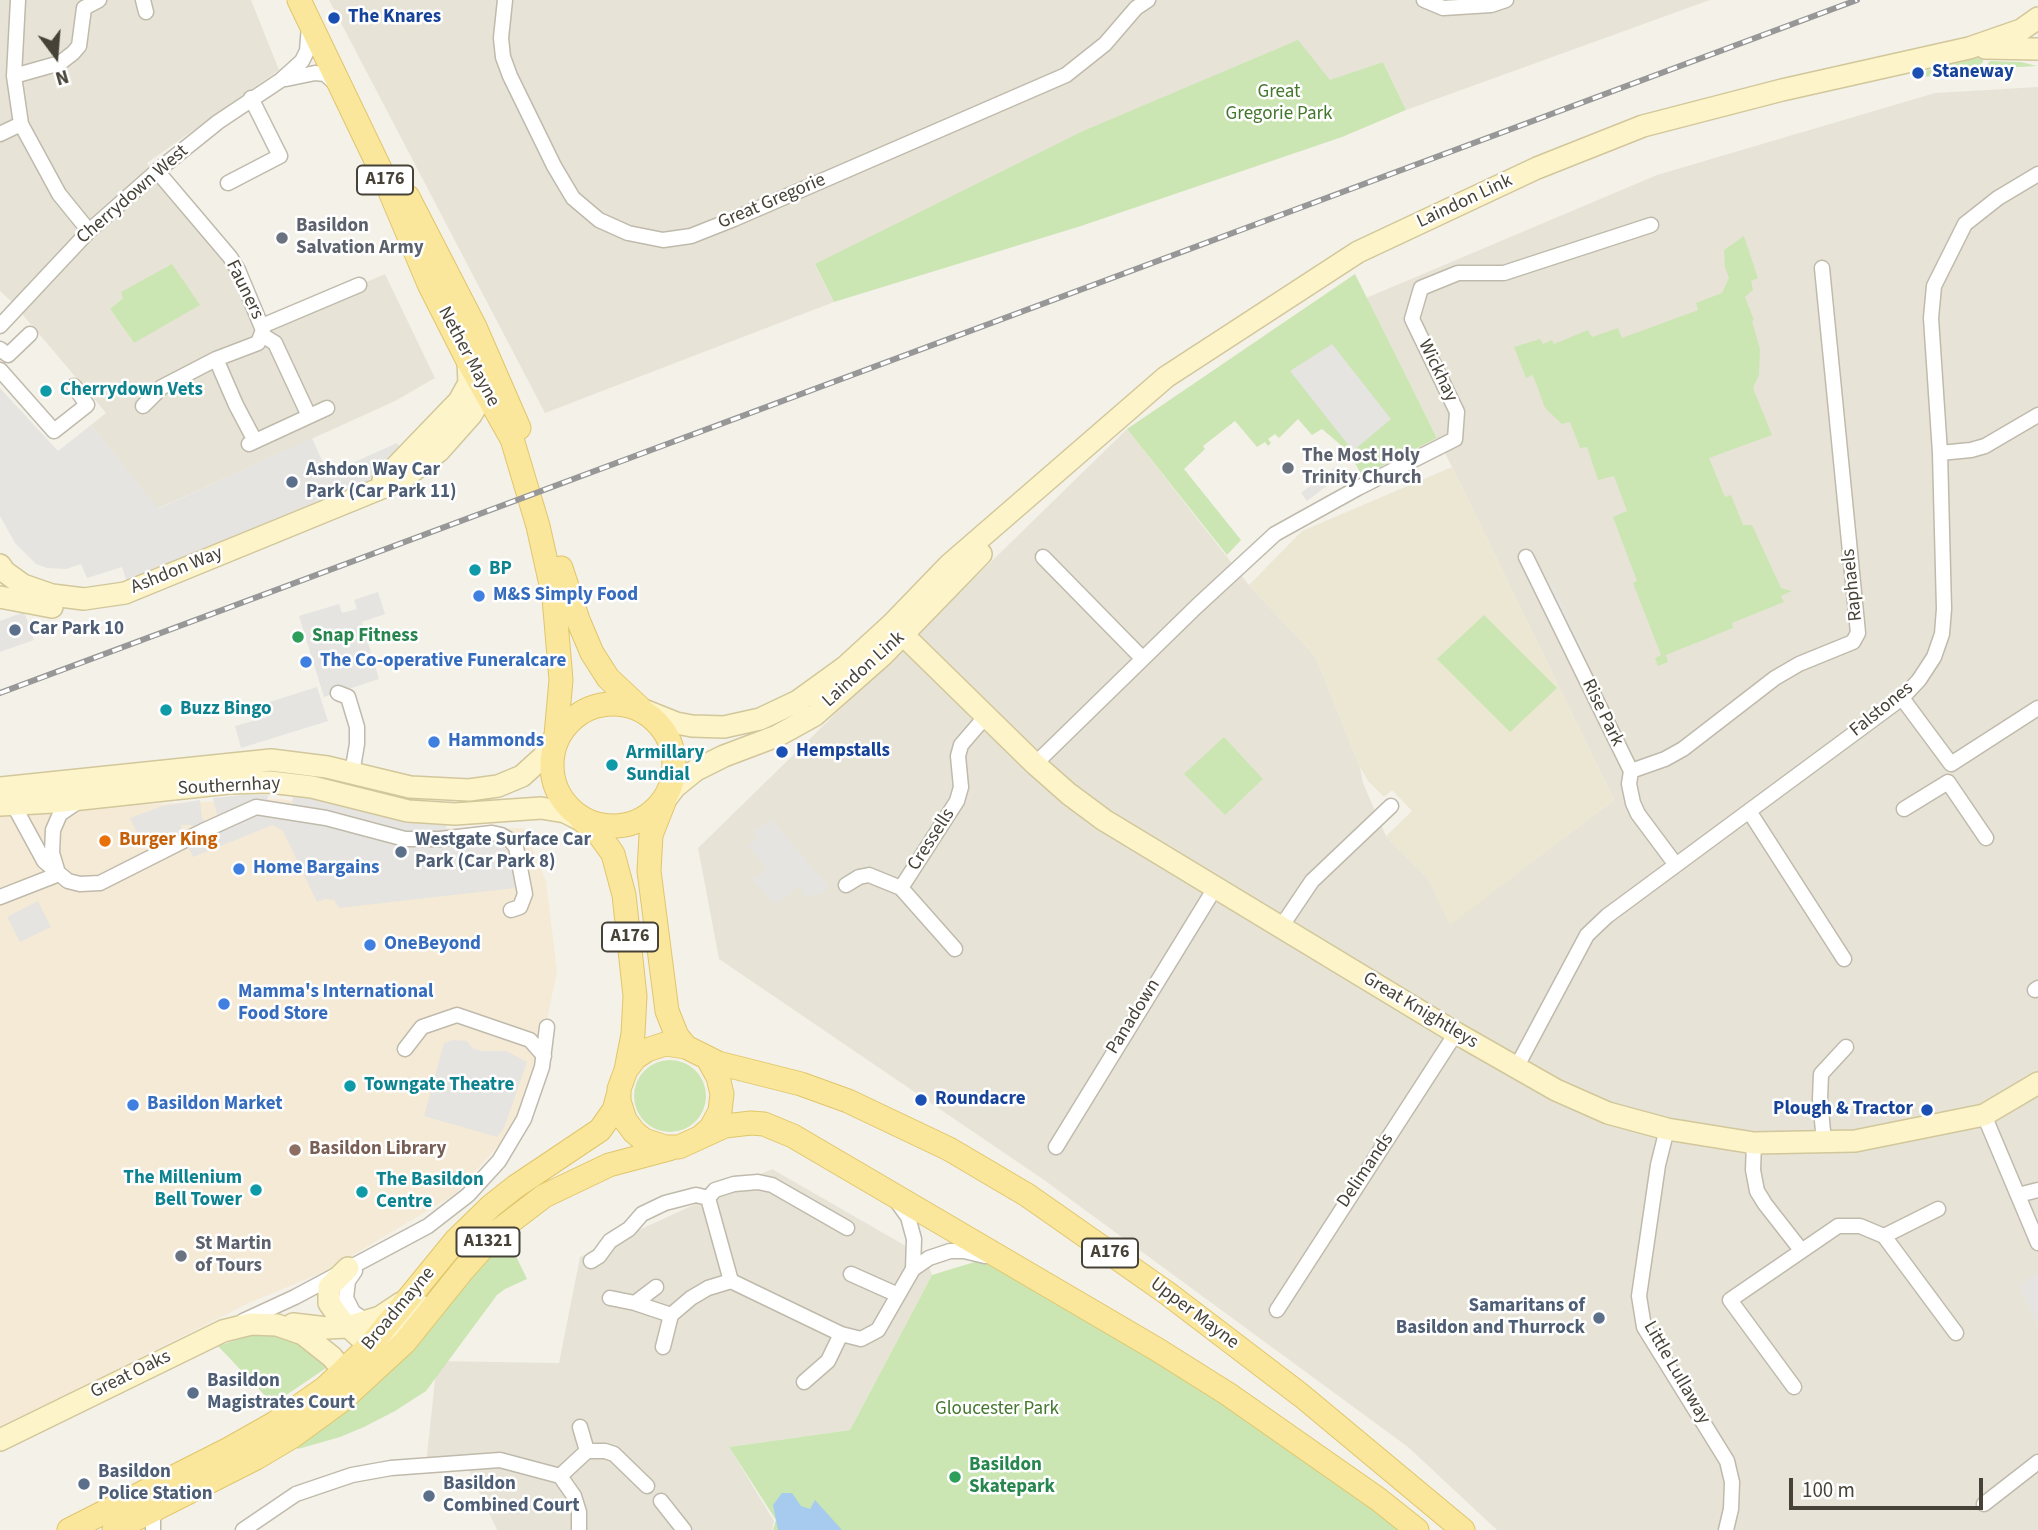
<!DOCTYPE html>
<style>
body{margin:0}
#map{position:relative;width:2038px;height:1530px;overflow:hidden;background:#f4f1e9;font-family:"Source Sans 3",sans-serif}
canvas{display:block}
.north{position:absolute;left:21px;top:21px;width:70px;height:70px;-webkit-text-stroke:5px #fff;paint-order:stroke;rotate:164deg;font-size:19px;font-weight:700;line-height:28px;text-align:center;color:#474237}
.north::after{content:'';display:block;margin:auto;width:24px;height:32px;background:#474237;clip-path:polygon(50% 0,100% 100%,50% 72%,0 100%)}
.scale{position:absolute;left:1789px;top:1478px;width:194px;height:32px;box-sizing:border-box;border:4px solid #474237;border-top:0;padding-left:9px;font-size:21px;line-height:24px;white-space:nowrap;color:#474237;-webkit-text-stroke:5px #fff;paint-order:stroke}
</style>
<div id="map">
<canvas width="2038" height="1530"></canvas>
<div class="north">N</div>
<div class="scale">100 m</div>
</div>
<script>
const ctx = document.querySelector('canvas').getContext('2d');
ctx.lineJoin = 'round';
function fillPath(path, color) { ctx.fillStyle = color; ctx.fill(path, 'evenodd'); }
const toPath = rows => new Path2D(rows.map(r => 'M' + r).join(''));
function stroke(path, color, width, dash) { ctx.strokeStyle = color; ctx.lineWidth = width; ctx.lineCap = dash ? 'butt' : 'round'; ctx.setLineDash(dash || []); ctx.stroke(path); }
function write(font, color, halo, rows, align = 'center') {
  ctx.font = font + ' "Source Sans 3",sans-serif'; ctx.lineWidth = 5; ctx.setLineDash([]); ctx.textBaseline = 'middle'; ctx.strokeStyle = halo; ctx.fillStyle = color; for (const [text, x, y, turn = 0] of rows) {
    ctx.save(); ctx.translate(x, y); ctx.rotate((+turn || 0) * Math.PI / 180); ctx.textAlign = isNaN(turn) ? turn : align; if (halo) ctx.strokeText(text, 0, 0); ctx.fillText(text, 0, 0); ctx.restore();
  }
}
fillPath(toPath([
 [0,0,251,0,279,70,147,163,233,267,255,330,385,274,435,378,395,401,157,509,91,425,106,413,12,302,0,291],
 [123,298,134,343,110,309],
 [329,0,1710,0,1406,110,1383,62,815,265,834,302,545,413],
 [2038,87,2038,1530,1497,1530,1408,1447,1044,1180,719,959,698,848,1127,429,1249,585,1316,657,1360,767,1363,783,1386,836,1428,878,1450,924,1614,800,1452,467,1366,298,1657,175,1935,93],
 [772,1169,925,1257,932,1275,850,1430,729,1447,774,1521,772,1530,497,1530,470,1472,459,1461,426,1465,437,1361,559,1363,580,1257]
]), '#e7e4d7');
fillPath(toPath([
 [281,799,427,828,524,828,546,881,557,971,544,1035,530,1084,509,1134,454,1195,328,1270,249,1303,0,1428,0,810]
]), '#f5ead5');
fillPath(toPath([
 [1452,467,1614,800,1450,925,1428,878,1386,836,1412,811,1392,790,1384,797,1368,781,1360,767,1316,657,1249,585,1302,531]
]), '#ece7d3');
fillPath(toPath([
 [1298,40,1330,80,1383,62,1406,110,1342,137,1081,226,834,302,815,264,1083,131],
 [1983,57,1983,62,1974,71,1924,77,1923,72,1960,59],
 [1990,61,2021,62,2037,66,1983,69],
 [1744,236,1758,278,1751,281,1753,290,1745,297,1754,320,1752,321,1760,349,1759,375,1753,388,1772,435,1709,458,1725,497,1731,495,1743,525,1752,525,1781,588,1792,591,1781,596,1784,602,1732,623,1733,628,1666,655,1668,662,1658,666,1655,658,1661,655,1633,583,1637,581,1613,517,1627,511,1614,476,1598,480,1587,447,1580,448,1570,422,1562,424,1545,408,1533,375,1526,378,1514,347,1540,339,1543,344,1552,340,1554,344,1588,330,1592,337,1618,328,1622,338,1698,310,1696,303,1722,293,1729,278,1725,267,1724,250],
 [172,264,200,305,134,343,110,309,123,298,121,292],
 [1355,274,1437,438,1362,476,1349,452,1322,429,1312,435,1298,419,1279,438,1275,434,1268,439,1271,443,1268,446,1265,442,1257,447,1235,421,1203,446,1205,449,1184,469,1241,540,1227,555,1127,429],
 [1484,615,1557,688,1510,732,1437,659],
 [1224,737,1263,779,1225,815,1184,774],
 '634 1096a36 36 0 1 1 72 0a36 36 0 1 1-72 0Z',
 [512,1226,514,1252,527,1279,505,1289,497,1295,426,1391,395,1411,364,1427,340,1437,298,1449,292,1440],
 [981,1260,1153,1353,1406,1530,773,1530,776,1520,729,1447,850,1430,932,1275],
 [261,1332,302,1341,329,1366,273,1404,218,1346]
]), '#cbe6b3');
fillPath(toPath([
 [1332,344,1391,419,1353,451,1290,371],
 [0,388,58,451,91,425,158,509,312,438,328,474,397,443,405,453,377,475,356,488,128,585,122,567,87,578,81,564,66,569,47,568,36,564,15,543,0,516],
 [1335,467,1341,475,1307,501,1301,493],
 [1552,582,1587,660,1582,667,1548,590],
 [378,592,385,614,362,622,379,679,324,697,299,616,339,604,342,613,357,609,354,600],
 [24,612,34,640,0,652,0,621],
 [317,687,328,721,241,748,235,726,267,717,263,704],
 [242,795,268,795,267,804,292,807,293,795,344,805,405,821,446,824,447,846,491,841,501,843,511,856,515,888,339,908,334,900,325,899,317,902,283,831,273,825,193,857,183,836,192,829,191,825,181,825,183,834,144,848,130,818,163,806,200,800,202,818,206,823,218,819,213,798],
 [771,819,829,887,821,894,806,896,798,886,779,902,773,903,752,880,767,868,748,846,758,838,753,832],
 [38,901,51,927,20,942,7,917],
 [453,1040,467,1041,472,1048,482,1051,506,1051,527,1062,504,1128,497,1137,424,1116,444,1043],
 [2036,1273,2038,1277,2038,1327,2019,1286]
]), '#e5e4e0');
fillPath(toPath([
 [782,1493,792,1493,801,1506,810,1509,815,1500,842,1530,778,1530,773,1505]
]), '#a7cbee');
const street = toPath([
 [18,0,14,76,21,124,59,194,89,231],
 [143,0,146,12],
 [505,0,501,38,503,57,510,76,554,166,573,198,599,220,628,233,663,240,691,236,734,219,1066,75,1105,44,1136,8,1148,0],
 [1424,0,1443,8,1491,5,1506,0],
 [14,76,60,63,73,53,79,46,84,8,99,0],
 [286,79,315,73,325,74,335,83],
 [0,134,21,124],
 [228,183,280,156,251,98],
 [0,326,89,231,157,171,218,122,281,80,302,61,307,51,309,26],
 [262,326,359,285],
 [262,335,275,343,309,416],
 [0,349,8,355,30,334],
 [216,359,236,405,255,441],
 [0,370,54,431,87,405,74,386],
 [143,406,162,387,216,359,258,343,263,330,238,270,230,257,157,171],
 [249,444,327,408],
 [1940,453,1971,450,1985,446,2038,415],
 [1043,557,1142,658],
 [1526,557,1631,771,1629,784,1633,803,1638,814,1676,865],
 [338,693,348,697,357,727,357,744,352,773],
 [1902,698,1951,764,2038,708],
 [1035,764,1197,606,1275,534,1358,488,1455,439,1457,412,1412,319,1421,288,1458,273,1504,273,1651,225],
 [1631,771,1665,759,1683,749,1775,678,1799,664,1853,642,1858,633,1822,268],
 [12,797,13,804,44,861,68,881,80,884,100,883,203,831,256,807,326,818,405,839,440,839,492,833,501,835,510,840,516,847,525,894,520,907,511,910],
 [1904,809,1948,782,1986,838],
 [1749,811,1844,959],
 [58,873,52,853,53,830,60,814,76,803],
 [846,885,859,877,869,875,901,888],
 [0,897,59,874],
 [1281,927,1312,881,1391,806],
 [955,949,901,888,957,801,961,787,958,756,961,745,986,716],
 [2035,990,2038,988],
 [405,1049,422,1027,457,1015,530,1040,544,1056],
 [1516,1068,1587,935,1607,916,1902,698,1919,680,1934,657,1942,634,1944,609,1940,453,1931,318,1934,286,1965,224,1998,198,2038,174],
 [1984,1115,2038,1243],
 [1667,1129,1658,1165,1639,1296,1644,1327,1727,1461,1732,1482,1731,1509,1726,1530],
 [1824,1142,1820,1099,1821,1074,1846,1047],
 [1754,1143,1753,1170,1757,1191,1765,1204,1801,1250],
 [1056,1147,1215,888],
 [2018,1195,2038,1190],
 [708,1198,731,1281,841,1334,861,1339,878,1330,913,1269,914,1239,908,1217,898,1203],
 [1938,1209,1884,1236,1956,1333],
 [591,1261,599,1256,610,1241,629,1229,642,1214,665,1203,696,1195,708,1198,715,1190,734,1184,758,1182,772,1185,847,1228],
 [913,1269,929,1258,950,1251,964,1251,985,1256],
 [355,1271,348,1281,346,1298,353,1312,362,1318,372,1320],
 [851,1274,898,1295],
 [656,1287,635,1303,671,1315],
 [610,1298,635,1303],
 [1277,1310,1456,1033],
 [243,1321,295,1297,428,1226,468,1195,499,1161,524,1119,542,1067,547,1027],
 [663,1347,671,1315,691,1298,708,1288,731,1281],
 [804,1382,828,1361,841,1334],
 [1794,1387,1730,1300,1838,1226,1860,1226,1884,1236],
 [580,1427,587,1451],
 [560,1476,587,1451,605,1451,614,1454,647,1486],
 [661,1501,684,1530],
 [1984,1504,2038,1462],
 [153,1530,153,1518,160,1508],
 [243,1530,296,1494,352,1475,391,1468,500,1460,560,1476,574,1496,579,1512,579,1530]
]);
const secondary = toPath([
 [1985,48,2038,49],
 [383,480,459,401,469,383,468,361],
 [0,565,5,572,23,585,52,595,84,599,125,593,389,485,409,474,439,451,471,415,485,392,484,377],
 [0,597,52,607],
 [892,624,1035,764,1069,794,1104,820,1456,1033,1556,1090,1608,1113,1667,1129,1754,1143,1855,1141,1984,1115,2038,1083],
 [641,709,676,723,692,726,724,727,760,719,798,701,845,667,892,624,949,565,1166,377,1358,252,1537,168,1643,126,1782,90,1969,48,2021,30,2038,18],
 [0,788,271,760,327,767,410,787,469,790,498,786,522,776,543,757,556,735],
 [665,800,675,787,696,770,724,756,777,736,815,715,883,655,981,554],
 [0,805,53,802,229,783,270,782,312,787,408,811,455,814,541,808,565,812,579,819],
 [348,1268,329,1287,329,1303,341,1320,365,1342,381,1344,392,1338,421,1306],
 [293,1324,327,1328,347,1327,380,1317,401,1303],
 [0,1440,223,1331,251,1324,277,1325,303,1334,332,1357,344,1372,348,1384]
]);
const primary = toPath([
 [299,0,383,175,429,284,468,361,512,439,538,526,554,598,561,680,556,735],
 [408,197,475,327,519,428],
 [561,568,578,620,592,653,608,678,641,709],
 '552 765a61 61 0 1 1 122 0a61 61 0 1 1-122 0Z',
 [664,802,651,835,649,871,667,1011,677,1036,686,1047],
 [582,820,598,833,613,854,624,895,635,996,633,1034,626,1070],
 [703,1135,711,1128,720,1111,722,1094,718,1077,708,1059],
 [69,1530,229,1449,275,1423,325,1388,371,1344,456,1240,491,1206,515,1187,600,1130,614,1110,619,1092],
 [114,1530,256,1458,293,1436,341,1401,405,1342,463,1270,497,1232,544,1196,609,1165,669,1149],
 [1417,1530,1378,1499,1228,1394,1158,1350,793,1136,764,1124,751,1123,725,1126,679,1147,665,1147,644,1140,634,1132,625,1120,619,1101,619,1089,626,1070,635,1058,647,1050,665,1044,686,1047,718,1063,801,1084,848,1101,949,1149,1027,1195,1167,1293,1302,1396,1463,1530]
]);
stroke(street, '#bfbaab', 17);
stroke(secondary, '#d2c79a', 24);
stroke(primary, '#e0c66b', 25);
stroke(street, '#fff', 14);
stroke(secondary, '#fdf4ca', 21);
stroke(primary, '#fae79b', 23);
const rail = toPath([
 [0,693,1857,0]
]);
stroke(rail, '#979797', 6);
stroke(rail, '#fff', 3.5, [10]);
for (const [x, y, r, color] of [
 [334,18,7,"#1a4fb4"],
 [1918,73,7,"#1a4fb4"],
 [282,238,7,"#6b7280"],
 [46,391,7,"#0f9aa8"],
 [1288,468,7,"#6b7280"],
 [292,482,7,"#5c6f8a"],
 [475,570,7,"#0f9aa8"],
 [479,596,7,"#3f7fe0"],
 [15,630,7,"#5c6f8a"],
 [298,637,7,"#2e9e5b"],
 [306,662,7,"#3f7fe0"],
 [166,710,7,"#0f9aa8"],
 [434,742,7,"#3f7fe0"],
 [782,752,7,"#1a4fb4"],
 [612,765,7,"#0f9aa8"],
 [105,841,7,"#e8710a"],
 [401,852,7,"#5c6f8a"],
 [239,869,7,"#3f7fe0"],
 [370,945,7,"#3f7fe0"],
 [224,1004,7,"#3f7fe0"],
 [350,1086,7,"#0f9aa8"],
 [921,1100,7,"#1a4fb4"],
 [133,1105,7,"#3f7fe0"],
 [1927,1110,7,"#1a4fb4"],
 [295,1150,7,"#8d6e63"],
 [256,1190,7,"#0f9aa8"],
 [362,1192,7,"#0f9aa8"],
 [181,1256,7,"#6b7280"],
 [1599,1318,7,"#5c6f8a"],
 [193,1393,7,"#5c6f8a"],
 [955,1477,7,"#2e9e5b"],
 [84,1484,7,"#5c6f8a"],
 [429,1496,7,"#5c6f8a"]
]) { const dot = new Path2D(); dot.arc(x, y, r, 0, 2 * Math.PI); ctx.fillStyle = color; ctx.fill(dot); stroke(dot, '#fff', 2.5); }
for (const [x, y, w] of [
 [385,180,56],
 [630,937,56],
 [488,1242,63],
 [1110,1253,56]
]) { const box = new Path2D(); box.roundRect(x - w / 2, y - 14.5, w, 29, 5); ctx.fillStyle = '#fff'; ctx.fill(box); stroke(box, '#474237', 2); }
write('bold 18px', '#474237', null, [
 ["A176",385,180],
 ["A176",630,937],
 ["A1321",488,1242],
 ["A176",1110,1253]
]);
write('bold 19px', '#164399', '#fff', [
 ["The Knares",348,18],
 ["Staneway",1932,73],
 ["Hempstalls",796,752],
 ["Roundacre",935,1100],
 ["Plough & Tractor",1913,1110,"right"]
], 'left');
write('19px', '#43772c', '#fff', [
 ["Great",1279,93],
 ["Gregorie Park",1279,115],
 ["Gloucester Park",997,1410]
]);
write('19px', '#474237', '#fff', [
 ["Cherrydown West",133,195,-41],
 ["Great Gregorie",772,202,-23],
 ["Laindon Link",1465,202,-25],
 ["Fauners",244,290,64],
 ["Nether Mayne",468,357,62],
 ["Wickhay",1437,371,64],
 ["Ashdon Way",177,571,-22],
 ["Raphaels",1853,585,-96],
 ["Laindon Link",864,670,-42],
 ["Falstones",1882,710,-39],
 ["Rise Park",1602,713,64],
 ["Southernhay",229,787,-3],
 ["Cressells",932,840,-57],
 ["Great Knightleys",1420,1011,31],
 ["Panadown",1134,1017,-58],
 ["Delimands",1366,1171,-56],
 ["Broadmayne",399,1309,-50],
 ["Upper Mayne",1194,1314,37],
 ["Little Lullaway",1676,1373,60],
 ["Great Oaks",131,1375,-26]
]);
write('bold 19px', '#5b616d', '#fff', [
 ["Basildon",296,227],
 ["Salvation Army",296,249],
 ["The Most Holy",1302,457],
 ["Trinity Church",1302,479],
 ["St Martin",195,1245],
 ["of Tours",195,1267]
], 'left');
write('bold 19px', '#0d838f', '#fff', [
 ["Cherrydown Vets",60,391],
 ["BP",489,570],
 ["Buzz Bingo",180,710],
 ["Armillary",626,754],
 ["Sundial",626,776],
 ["Towngate Theatre",364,1086],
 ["The Millenium",242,1179,"right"],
 ["Bell Tower",242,1201,"right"],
 ["The Basildon",376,1181],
 ["Centre",376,1203]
], 'left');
write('bold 19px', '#4e5e75', '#fff', [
 ["Ashdon Way Car",306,471],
 ["Park (Car Park 11)",306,493],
 ["Car Park 10",29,630],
 ["Westgate Surface Car",415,841],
 ["Park (Car Park 8)",415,863],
 ["Samaritans of",1585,1307,"right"],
 ["Basildon and Thurrock",1585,1329,"right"],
 ["Basildon",207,1382],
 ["Magistrates Court",207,1404],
 ["Basildon",98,1473],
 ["Police Station",98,1495],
 ["Basildon",443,1485],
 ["Combined Court",443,1507]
], 'left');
write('bold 19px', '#366cbe', '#fff', [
 ["M&S Simply Food",493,596],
 ["The Co-operative Funeralcare",320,662],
 ["Hammonds",448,742],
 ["Home Bargains",253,869],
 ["OneBeyond",384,945],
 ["Mamma's International",238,993],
 ["Food Store",238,1015],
 ["Basildon Market",147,1105]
], 'left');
write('bold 19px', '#27864d', '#fff', [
 ["Snap Fitness",312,637],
 ["Basildon",969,1466],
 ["Skatepark",969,1488]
], 'left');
write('bold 19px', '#c56008', '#fff', [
 ["Burger King",119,841]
], 'left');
write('bold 19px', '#785e54', '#fff', [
 ["Basildon Library",309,1150]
], 'left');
</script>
